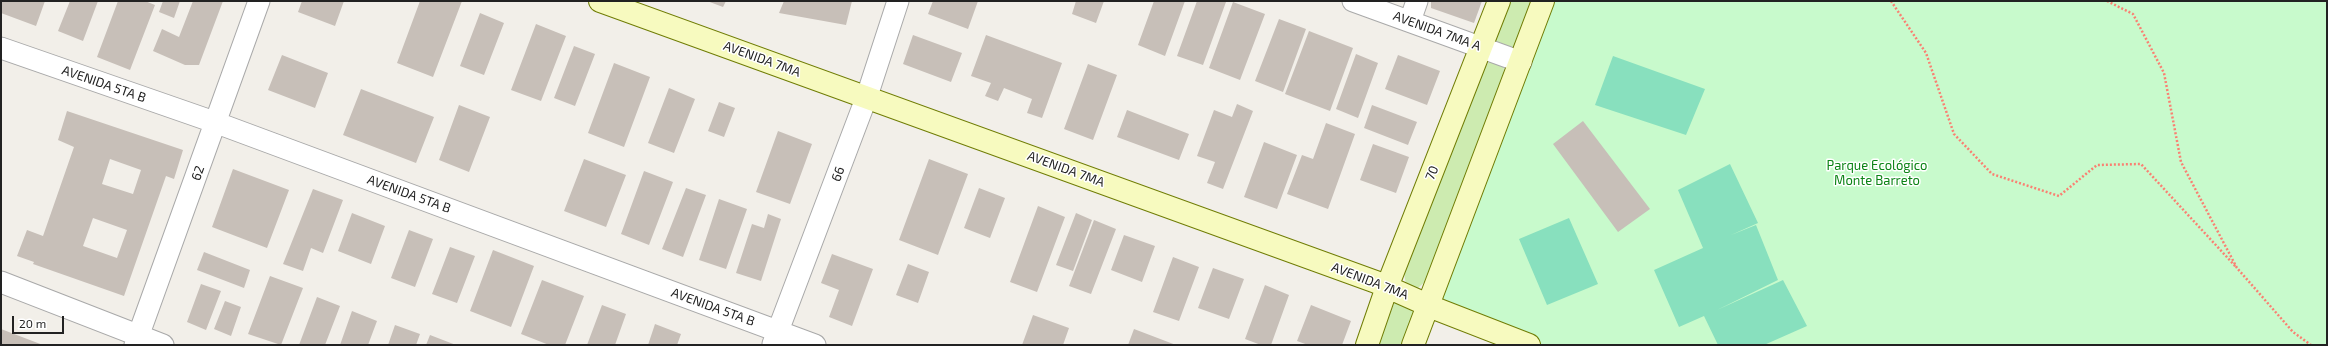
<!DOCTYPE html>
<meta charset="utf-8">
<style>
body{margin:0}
#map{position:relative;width:2328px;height:346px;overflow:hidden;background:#f2efe9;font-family:"Exo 2",sans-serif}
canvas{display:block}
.frame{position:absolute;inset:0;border:2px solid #222;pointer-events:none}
.scale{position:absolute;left:12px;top:316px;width:52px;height:18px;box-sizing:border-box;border:2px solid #222;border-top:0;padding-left:5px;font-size:12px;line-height:14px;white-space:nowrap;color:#222;-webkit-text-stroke:3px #fff;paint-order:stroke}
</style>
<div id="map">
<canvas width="2328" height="346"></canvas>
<div class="frame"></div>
<div class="scale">20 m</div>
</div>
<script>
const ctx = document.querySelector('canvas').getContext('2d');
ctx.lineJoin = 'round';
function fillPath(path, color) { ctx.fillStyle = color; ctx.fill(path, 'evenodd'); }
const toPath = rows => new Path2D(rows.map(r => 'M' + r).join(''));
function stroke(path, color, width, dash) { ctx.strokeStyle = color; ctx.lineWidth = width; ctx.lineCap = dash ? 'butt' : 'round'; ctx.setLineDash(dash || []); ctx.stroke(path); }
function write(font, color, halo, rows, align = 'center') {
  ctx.font = font + ' "Exo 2",sans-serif'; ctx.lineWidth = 3; ctx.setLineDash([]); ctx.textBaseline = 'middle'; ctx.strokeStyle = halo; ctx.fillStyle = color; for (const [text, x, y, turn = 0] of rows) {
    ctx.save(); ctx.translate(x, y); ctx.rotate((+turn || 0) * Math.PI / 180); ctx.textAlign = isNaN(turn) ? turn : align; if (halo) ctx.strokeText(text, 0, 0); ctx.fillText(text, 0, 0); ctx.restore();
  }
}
fillPath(toPath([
 [1506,1,1535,1,1515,47,1499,54,1504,69,1502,87,1429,278,1409,296,1416,306,1406,345,1378,345,1395,301,1408,296,1404,273,1479,76,1488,63,1498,54,1495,38]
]), '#cdebb0');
fillPath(toPath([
 [1539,1,2327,1,2327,345,1529,345,1427,305]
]), '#c8facc');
fillPath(toPath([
 [1613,56,1705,89,1686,135,1595,105],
 [1730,164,1758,223,1731,235,1756,225,1778,280,1717,310,1783,280,1807,326,1764,345,1718,345,1704,316,1679,327,1654,270,1703,248,1678,190],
 [1569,218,1598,284,1547,305,1519,239]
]), '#88e0be');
fillPath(toPath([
 [1,1,45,1,36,26,1,13],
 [70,1,98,1,83,41,58,31],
 [118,1,145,1,155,5,130,70,97,57],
 [163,1,180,1,174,18,159,12],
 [193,1,223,1,199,65,185,65,153,51,162,29,179,37],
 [302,1,344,1,335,26,298,12],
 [420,1,462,1,433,77,397,63],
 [707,1,726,1,723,7],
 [784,1,852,1,846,25,779,13],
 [933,1,978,1,968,29,928,14],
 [1076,1,1104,1,1096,23,1072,14],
 [1154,1,1185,1,1165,56,1138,45],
 [1197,1,1226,2,1203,65,1177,56],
 [1431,1,1482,1,1474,23,1431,8],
 [1233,2,1265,14,1240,80,1209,68],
 [480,13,504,23,484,75,460,66],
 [1279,19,1306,29,1283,92,1255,81],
 [536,24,566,36,541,101,511,90],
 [1309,31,1353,48,1330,111,1285,94],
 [913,35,962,53,951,82,903,64],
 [986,35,1062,63,1042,118,1027,113,1032,99,1004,88,998,101,985,96,991,83,971,76],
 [574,46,595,54,575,106,554,98],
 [1356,54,1378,63,1358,118,1336,109],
 [282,55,328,73,315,108,268,90],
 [1398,55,1440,71,1427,105,1385,89],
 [614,63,650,77,624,147,588,133],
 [1088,64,1117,75,1093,140,1064,129],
 [669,88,695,99,674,153,648,143],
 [361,89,434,117,416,163,343,135],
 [719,102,735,108,724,137,708,131],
 [1237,104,1253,111,1223,189,1207,183,1215,162,1197,156,1214,110,1232,117],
 [459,105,490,117,469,172,439,160],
 [1372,105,1417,122,1408,145,1364,128],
 [1127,110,1189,134,1179,160,1117,137],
 [67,111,183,150,174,179,166,176,124,296,33,264,34,262,17,256,27,230,43,236,74,147,58,140],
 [110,159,141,170,133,194,102,184],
 [93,218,127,230,117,258,83,246],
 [1583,121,1650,209,1618,232,1553,144],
 [1326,123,1355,134,1328,209,1287,194,1302,155,1313,159],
 [778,131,812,144,790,204,756,192],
 [1264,142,1297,155,1277,209,1244,197],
 [1373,144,1409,157,1396,193,1360,180],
 [584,159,626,175,606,227,564,211],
 [929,159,968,174,938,255,899,240],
 [233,169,289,190,267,248,212,227],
 [644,171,673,182,649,245,621,234],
 [686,188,706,195,683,257,662,249],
 [979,188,1005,198,990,238,964,228],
 [313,189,343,200,323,253,311,248,303,271,283,264],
 [719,199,747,209,726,269,699,260],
 [1038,206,1065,217,1037,292,1010,282],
 [352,213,385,226,371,264,338,251],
 [1076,213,1092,220,1073,271,1056,265],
 [768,214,781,219,761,281,736,273,752,224,764,228],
 [1094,220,1116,229,1091,294,1069,286],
 [409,230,433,239,415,287,391,278],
 [1124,235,1155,246,1142,282,1111,270],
 [450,247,475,256,457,303,432,294],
 [493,250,534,266,511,327,470,311],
 [204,252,250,270,244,288,197,270],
 [832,254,873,269,852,326,829,317,839,290,821,283],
 [1173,257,1199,267,1179,321,1153,312],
 [908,264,929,272,918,303,896,295],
 [1213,268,1244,279,1229,319,1198,308],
 [270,276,303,288,281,345,248,334],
 [542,280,584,296,565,345,549,345,521,334],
 [201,284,221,291,206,330,187,322],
 [1265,285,1289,295,1271,345,1261,345,1245,339],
 [317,297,340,306,325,345,299,345],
 [225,301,241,307,231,336,214,329],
 [602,305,626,314,615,345,587,345],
 [1311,305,1351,321,1342,345,1308,345,1297,341],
 [352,311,377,321,368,345,340,345],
 [1033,315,1069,328,1063,345,1022,345],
 [655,324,681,334,677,345,648,345],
 [395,325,420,334,416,345,388,345],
 [1,329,43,345,1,345],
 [1134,329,1176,345,1128,345],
 [430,335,456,345,426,345]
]), '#c7bfb8');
const street = toPath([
 [1353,1,1521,62],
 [1410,21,1417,1],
 [1,48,217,123,815,345],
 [1,282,163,345],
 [773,344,867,96,898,1],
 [135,345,259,1]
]);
const secondary = toPath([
 [600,1,1376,282,1439,310,1529,345],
 [1367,345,1387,287,1499,1],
 [1413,345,1543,1]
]);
stroke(street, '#a9a9a9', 23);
stroke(secondary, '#707d05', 24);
stroke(toPath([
 [1891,1,1926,53,1954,134,1992,174,2059,196,2097,165,2141,164,2237,268],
 [2107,1,2133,14,2164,73,2181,162,2237,268,2293,332,2311,345]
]), '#fa8072', 2.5, [2, 2]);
stroke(street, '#fff', 21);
stroke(secondary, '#f7fabf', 22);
write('13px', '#222', '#fff', [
 ["AVENIDA 7MA A",1437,31,20],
 ["AVENIDA 7MA",762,59,20],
 ["AVENIDA 5TA B",104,84,19],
 ["AVENIDA 7MA",1066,169,20],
 ["62",198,173,-70],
 ["70",1432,173,-68],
 ["66",838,174,-69],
 ["AVENIDA 5TA B",409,194,20],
 ["AVENIDA 7MA",1370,281,21],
 ["AVENIDA 5TA B",713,307,20]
]);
write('13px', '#0c8416', '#fff', [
 ["Parque Ecológico",1877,166],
 ["Monte Barreto",1877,181]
]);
</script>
